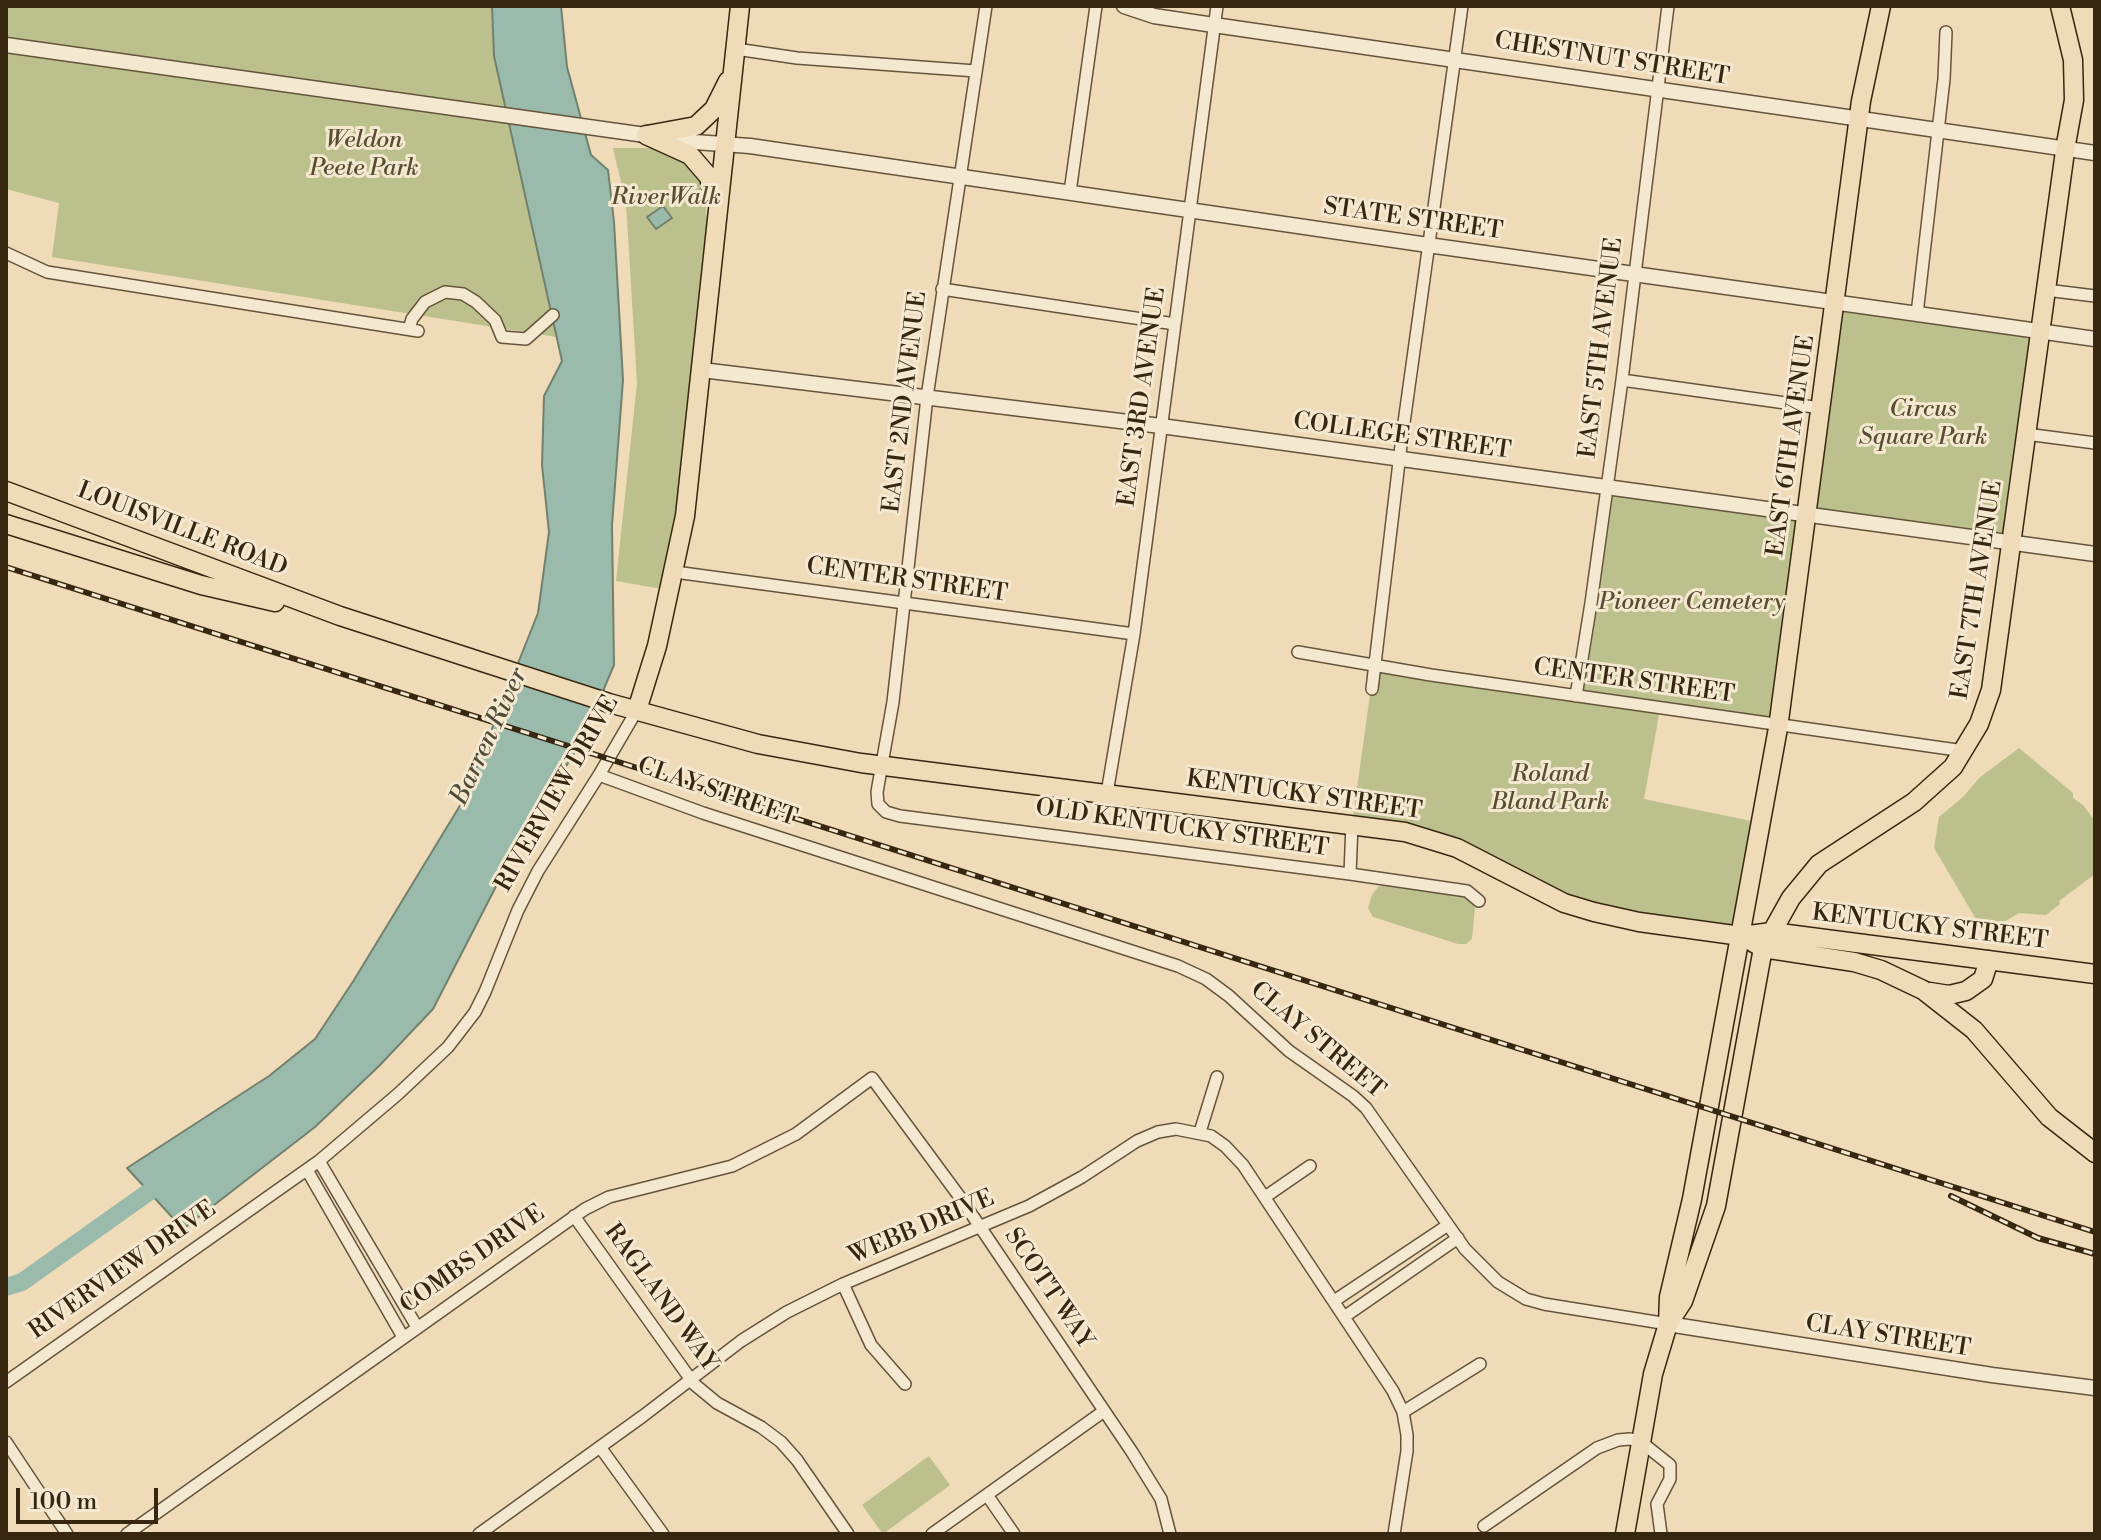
<!DOCTYPE html>
<style>
body{margin:0}
#map{position:relative;width:2101px;height:1540px;overflow:hidden;background:#efdbb8;font-family:"Libre Bodoni",serif}
canvas{display:block}
.frame{position:absolute;inset:0;border:8px solid #372711;pointer-events:none}
.scale{position:absolute;left:16px;top:1488px;width:142px;height:36px;box-sizing:border-box;border:4px solid #372711;border-top:0;padding-left:10px;font-size:24px;line-height:28px;white-space:nowrap;color:#372711;-webkit-text-stroke:6px #f5e8d1;paint-order:stroke}
</style>
<div id="map">
<canvas width="2101" height="1540"></canvas>
<div class="frame"></div>
<div class="scale">100 m</div>
</div>
<script>
const ctx = document.querySelector('canvas').getContext('2d');
ctx.lineJoin = 'round';
function fillPath(path, color) { ctx.fillStyle = color; ctx.fill(path, 'evenodd'); }
const toPath = rows => new Path2D(rows.map(r => 'M' + r).join(''));
function stroke(path, color, width, dash) { ctx.strokeStyle = color; ctx.lineWidth = width; ctx.lineCap = dash ? 'butt' : 'round'; ctx.setLineDash(dash || []); ctx.stroke(path); }
function write(font, color, halo, rows, align = 'center') {
  ctx.font = font + ' "Libre Bodoni",serif'; ctx.lineWidth = 6; ctx.setLineDash([]); ctx.textBaseline = 'middle'; ctx.strokeStyle = halo; ctx.fillStyle = color; for (const [text, x, y, turn = 0] of rows) {
    ctx.save(); ctx.translate(x, y); ctx.rotate((+turn || 0) * Math.PI / 180); ctx.textAlign = isNaN(turn) ? turn : align; if (halo) ctx.strokeText(text, 0, 0); ctx.fillText(text, 0, 0); ctx.restore();
  }
}
fillPath(toPath([
 [6,6,492,6,495,56,556,337,52,257,59,203,6,189],
 [613,148,656,148,687,159,703,175,706,202,707,233,684,468,662,589,616,581,637,383,626,203],
 [1835,302,2040,331,2012,543,1807,516,1778,728,1660,709,1644,799,1761,823,1741,936,1587,911,1475,856,1352,824,1374,666,1575,696,1607,487,1807,515],
 [2019,748,2073,793,2073,798,2083,805,2095,821,2095,874,2059,901,2060,904,2046,915,2019,913,2004,922,1976,919,1934,848,1939,817,1963,797,1979,778],
 [1384,885,1467,898,1475,907,1472,939,1466,944,1458,944,1373,917,1368,908,1372,895,1378,887],
 [929,1456,950,1485,883,1534,862,1505]
]), '#bbc08d');
const water = toPath([
 [492,6,561,6,567,67,591,155,608,170,614,222,623,380,612,525,614,665,581,743,525,830,433,1009,379,1066,315,1127,183,1229,127,1168,269,1076,315,1039,354,980,464,799,538,613,549,532,542,465,544,396,562,361,494,56,492,6],
 [663,206,672,218,656,229,647,217,663,206]
]);
fillPath(water, '#9abbac');
stroke(water, '#72806e', 2);
stroke(toPath([
 [6,1287,22,1282,167,1179]
]), '#9abbac', 18);
const minor = toPath([
 [986,6,927,397,901,631,893,702,877,792,878,804,886,812,900,816,1350,874,1467,891,1479,901],
 [736,49,797,58,976,71],
 [1070,192,1096,6],
 [6,253,47,272,418,331],
 [942,289,1175,324],
 [2046,290,2095,296],
 [1917,314,1944,79,1946,32],
 [409,329,412,319,425,302,445,292,463,294,476,302,495,320,502,337,526,339,553,315],
 [1622,380,1821,408],
 [2026,434,2095,443],
 [675,572,1134,634],
 [1298,652,1431,675,1964,751],
 [1372,689,1402,437,1462,6],
 [1576,696,1591,603,1622,380,1668,6],
 [599,775,703,813,1178,966,1206,979,1229,996,1289,1051,1353,1096,1366,1108,1465,1249,1498,1282,1526,1299,1544,1304,1668,1324],
 [1107,793,1134,634,1217,6],
 [1350,874,1352,824],
 [1200,1132,1217,1077],
 [319,1161,417,1327],
 [307,1170,403,1337],
 [1265,1197,1310,1166],
 [574,1216,694,1384,717,1403,761,1427,781,1442,797,1460,848,1534],
 [843,1284,871,1345,905,1384],
 [1334,1301,1448,1225],
 [1344,1317,1458,1238],
 [6,1382,319,1161,398,1094,448,1047,475,1012,485,992,518,910,538,871,599,775,637,710],
 [1403,1412,1480,1364],
 [6,1442,67,1534],
 [600,1447,663,1534],
 [987,1495,1014,1534],
 [1484,1526,1597,1448,1618,1440,1630,1439,1640,1441,1670,1465,1670,1479,1657,1504,1661,1534],
 [127,1534,585,1209,609,1197,732,1166,796,1134,872,1078,962,1200,1132,1452,1161,1499,1170,1534],
 [479,1534,643,1416,741,1341,787,1312,843,1284,1029,1206,1082,1177,1137,1141,1158,1132,1176,1129,1211,1136,1225,1146,1243,1165,1393,1391,1403,1412,1407,1435,1407,1451,1394,1534],
 [932,1534,1104,1411]
]);
const tertiary = toPath([
 [1124,6,1154,16,1207,24,2095,153],
 [6,45,695,142,750,146,1428,245,2095,339],
 [702,370,1161,426,2095,554],
 [1668,1324,1992,1375,2095,1388]
]);
const primary = toPath([
 [646,135,690,155,709,177,713,196],
 [647,135,696,126,714,109,728,81],
 [6,491,340,616,609,703,758,744,861,763,1405,832,1457,848,1564,903,1594,912,1639,922,1741,936,1772,932,2095,974],
 [6,524,201,585,275,602],
 [637,710,657,646,685,516,740,6],
 [1754,943,1763,948,1854,962,1881,970,1923,990,1974,1030,2049,1117,2095,1153],
 [1930,992,1949,995,1966,991,1983,979,1989,960],
 [1668,1324,1683,1301,1716,1206,1763,948,1791,898,1819,864,1914,802,1953,767,1979,724,1991,690,2066,144,2074,100,2073,60,2060,6],
 [1625,1534,1653,1374,1668,1324,1669,1297,1692,1199,1778,728,1861,101,1881,6]
]);
stroke(minor, '#65543b', 14);
stroke(tertiary, '#65543b', 17);
stroke(primary, '#372711', 21);
stroke(minor, '#f5e8d1', 11);
stroke(tertiary, '#f5e8d1', 14);
stroke(primary, '#efdbb8', 18);
const rail = toPath([
 [6,567,2095,1232],
 [1951,1196,2038,1238,2095,1254]
]);
stroke(rail, '#372711', 6);
stroke(rail, '#f5e8d1', 3, [9]);
write('24px', '#372711', '#f5e8d1', [
 ["CHESTNUT STREET",1612,60,9],
 ["STATE STREET",1413,220,8],
 ["EAST 5TH AVENUE",1602,348,-83],
 ["EAST 3RD AVENUE",1143,397,-82],
 ["EAST 2ND AVENUE",906,402,-83],
 ["COLLEGE STREET",1402,437,8],
 ["EAST 6TH AVENUE",1792,446,-82],
 ["LOUISVILLE ROAD",182,530,21],
 ["CENTER STREET",907,581,8],
 ["EAST 7TH AVENUE",1978,590,-81],
 ["CENTER STREET",1634,682,8],
 ["CLAY STREET",717,793,19],
 ["RIVERVIEW DRIVE",558,794,-60],
 ["KENTUCKY STREET",1304,796,8],
 ["OLD KENTUCKY STREET",1182,829,8],
 ["KENTUCKY STREET",1930,928,7],
 ["CLAY STREET",1317,1041,40],
 ["WEBB DRIVE",922,1228,-23],
 ["COMBS DRIVE",473,1260,-35],
 ["RIVERVIEW DRIVE",123,1271,-35],
 ["SCOTT WAY",1048,1289,56],
 ["RAGLAND WAY",660,1298,54],
 ["CLAY STREET",1888,1337,9]
]);
write('italic 24px', '#584d30', '#f5e8d1', [
 ["Weldon",364,141],
 ["Peete Park",364,169],
 ["RiverWalk",666,198],
 ["Circus",1923,410],
 ["Square Park",1923,438],
 ["Pioneer Cemetery",1692,603],
 ["Roland",1550,775],
 ["Bland Park",1550,803]
]);
write('italic 26px', '#504c38', '#f5e8d1', [
 ["Barren River",490,737,-65]
]);
</script>
